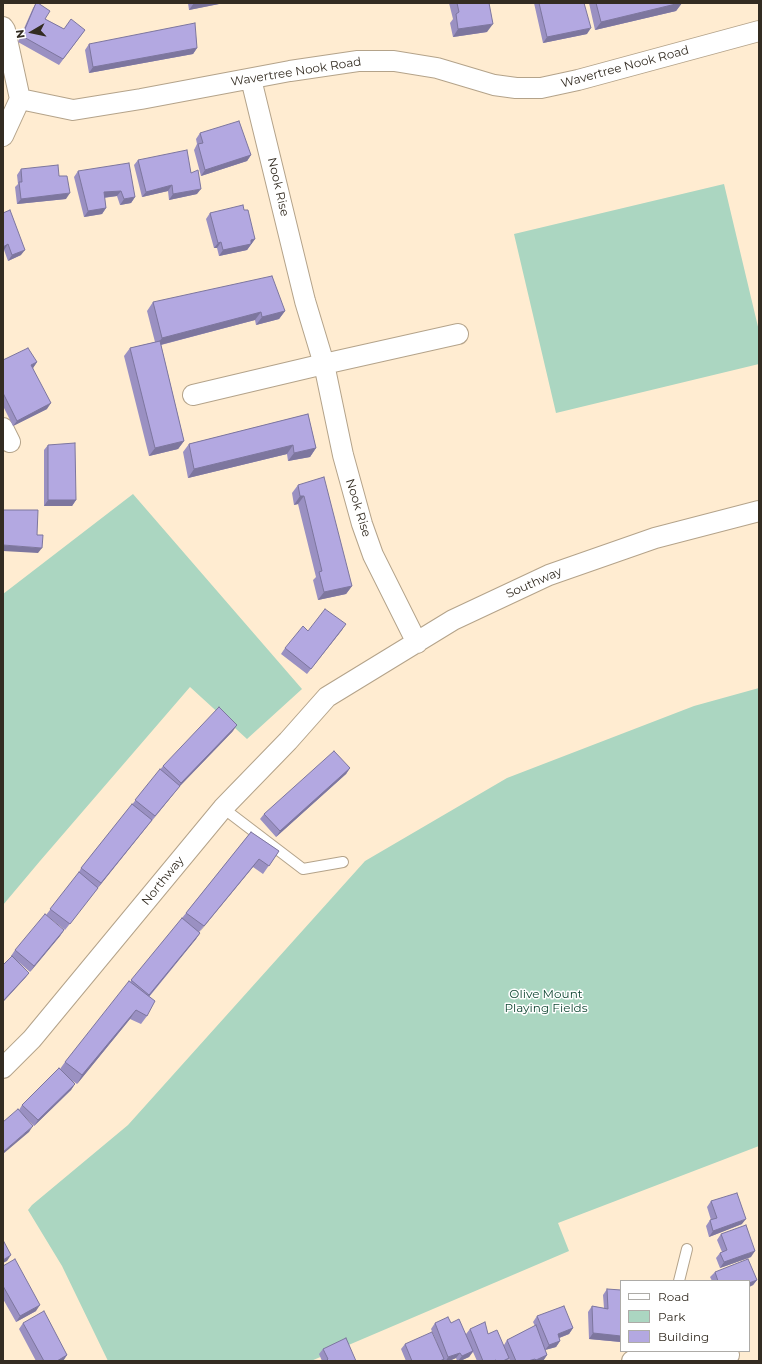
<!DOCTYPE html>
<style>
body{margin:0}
#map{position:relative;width:762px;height:1364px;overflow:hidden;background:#ffecd1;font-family:Montserrat,sans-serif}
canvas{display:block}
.frame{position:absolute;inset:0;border:4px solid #332c22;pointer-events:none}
.legend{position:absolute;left:620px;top:1280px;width:130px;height:72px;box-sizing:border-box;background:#fff;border:1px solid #adaba7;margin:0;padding:5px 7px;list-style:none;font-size:12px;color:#332c22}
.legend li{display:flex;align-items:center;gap:8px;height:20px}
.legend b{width:20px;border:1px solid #adaba7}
.north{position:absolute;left:12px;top:12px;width:40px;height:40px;-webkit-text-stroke:3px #fff;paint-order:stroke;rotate:261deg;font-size:11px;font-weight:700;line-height:16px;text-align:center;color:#332c22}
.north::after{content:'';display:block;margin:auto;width:14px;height:18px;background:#332c22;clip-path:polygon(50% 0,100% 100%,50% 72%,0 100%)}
</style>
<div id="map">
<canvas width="762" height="1364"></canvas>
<div class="frame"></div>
<ul class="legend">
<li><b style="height:5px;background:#fff"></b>Road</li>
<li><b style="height:11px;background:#abd6c1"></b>Park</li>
<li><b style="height:11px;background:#b3a8e1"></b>Building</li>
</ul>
<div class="north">N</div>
</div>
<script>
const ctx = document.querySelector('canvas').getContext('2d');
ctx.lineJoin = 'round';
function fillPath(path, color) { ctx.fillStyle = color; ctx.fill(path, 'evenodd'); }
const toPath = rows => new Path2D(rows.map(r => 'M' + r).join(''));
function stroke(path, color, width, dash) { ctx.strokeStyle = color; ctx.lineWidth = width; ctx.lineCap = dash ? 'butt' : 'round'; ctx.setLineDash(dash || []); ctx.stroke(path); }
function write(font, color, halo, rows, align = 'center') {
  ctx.font = font + ' Montserrat,sans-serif'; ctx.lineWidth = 3; ctx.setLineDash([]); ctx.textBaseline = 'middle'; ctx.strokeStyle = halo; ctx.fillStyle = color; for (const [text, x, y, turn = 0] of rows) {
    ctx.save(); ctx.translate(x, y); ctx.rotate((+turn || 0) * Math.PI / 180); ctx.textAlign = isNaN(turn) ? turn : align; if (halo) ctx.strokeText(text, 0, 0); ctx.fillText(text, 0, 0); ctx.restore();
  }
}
fillPath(toPath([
 [724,184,759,331,759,364,556,413,514,234],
 [133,494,302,689,247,739,190,687,40,861,3,905,3,594],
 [759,688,759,1146,558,1223,569,1251,311,1361,108,1361,62,1266,28,1210,32,1205,128,1125,365,861,507,778,694,706]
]), '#abd6c1');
const lane = toPath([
 [223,808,303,869,343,862],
 [679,1281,687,1249]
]);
const street = toPath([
 [3,27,5,30,20,99,73,110,141,99,290,71,358,61,394,61,437,68,494,85,516,88,541,88,578,80,759,31],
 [251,79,305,301,324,364,343,455,362,524,373,555,417,643],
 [3,136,20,99],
 [193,395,324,364,458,334],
 [3,428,10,442],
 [3,1068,32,1039,223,808,288,741,327,697,453,620,549,575,655,538,759,511],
 [632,1361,684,1361,729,1355]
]);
stroke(lane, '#b4a38a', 12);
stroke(street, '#b4a38a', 22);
stroke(lane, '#fff', 10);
stroke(street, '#fff', 20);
fillPath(toPath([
 [36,3,45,19,64,29,85,30,59,65,18,42,33,8],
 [188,3,224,3,189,10],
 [449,3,489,3,487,32,453,37,450,23,453,19],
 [534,3,584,3,587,34,543,43],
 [589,3,682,3,676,11,595,30],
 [89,44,197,48,193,54,89,73,85,50],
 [200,133,251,155,247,161,201,176,194,150,197,144,196,139],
 [138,160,197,194,169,200,168,191,142,197,134,165],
 [21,169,59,176,66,199,17,204,15,187,18,184,17,175],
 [78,171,135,197,131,203,120,205,117,196,104,198,106,208,102,214,84,217,74,177],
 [244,210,255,239,247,250,219,256,217,248,214,248,206,219,210,213],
 [3,213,21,255,8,261,4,250],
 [153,302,285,311,279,319,256,325,255,320,161,345,184,441,178,449,149,456,124,356,130,348,155,342,147,311],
 [3,360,37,362,33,368,47,409,13,426,3,406],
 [308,414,316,448,310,457,288,461,287,454,188,478,183,452,189,444],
 [48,445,76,500,72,506,44,506,44,450],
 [298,485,352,586,346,594,318,600,313,580,316,577,298,504,294,505,292,493],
 [342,630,307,674,281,654,285,648],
 [233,731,179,787,97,889,65,930,46,915,78,874,81,868,163,766],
 [350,768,346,774,276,837,260,819,264,814],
 [251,832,279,851,263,874,253,867,199,932,200,933,196,939,149,997,147,1016,141,1024,130,1019,77,1084,68,1078,75,1084,71,1090,34,1126,25,1117,29,1132,19,1110,22,1105,60,1069,65,1062,182,918],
 [64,930,60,936,30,972,14,958,29,973,25,978,3,1002,3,965,12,956,11,956,15,950],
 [711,1201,742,1224,709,1237,706,1226,710,1220,711,1220,707,1207],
 [721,1234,751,1257,720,1268,716,1258,720,1253,722,1252,717,1240],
 [3,1266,36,1311,16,1322,3,1299],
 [715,1272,757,1280,753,1285,749,1287,749,1281,712,1281,710,1277],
 [607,1289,621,1342,589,1339,588,1312,592,1306,604,1308,603,1295],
 [537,1316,573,1328,569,1334,559,1338,560,1341,556,1347,545,1350,547,1355,543,1361,510,1361,509,1359,508,1361,477,1361,473,1352,469,1357,460,1361,457,1361,456,1358,449,1361,444,1361,443,1360,443,1361,406,1361,401,1349,405,1344,437,1343,431,1329,435,1323,451,1323,466,1334,470,1329,488,1334,504,1345,507,1340,535,1326,533,1322],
 [23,1323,67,1355,63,1361,36,1361,19,1329],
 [323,1349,356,1361,322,1361,319,1354]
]), '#9a90c2');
fillPath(toPath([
 [194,3,224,3,189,10],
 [680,3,682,3,676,11,595,30,601,22],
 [493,24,487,32,453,37,458,29],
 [591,28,587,34,543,43,547,37],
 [197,48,193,54,89,73,93,67],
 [251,155,247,161,201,176,205,170],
 [172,185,168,191,142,197,146,192],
 [201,189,197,194,169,200,173,194],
 [121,191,117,196,100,198,104,192],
 [70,193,66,199,17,204,21,199],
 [135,197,131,203,120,205,124,199],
 [106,208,102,214,84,217,88,211],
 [255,239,247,250,219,256,223,250],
 [221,242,217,248,214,248,218,243],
 [8,244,4,250,3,251,3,247],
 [25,250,21,255,8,261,12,255],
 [285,311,279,319,256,325,262,317],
 [261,312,255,320,156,346,162,338],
 [37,362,33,368,31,365],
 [51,403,47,409,13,426,17,421],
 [184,441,178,449,149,456,155,448],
 [293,445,287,454,188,478,194,469],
 [316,448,310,457,288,461,294,453],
 [300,496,304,496,298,504,294,505],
 [48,500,76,500,72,506,44,506],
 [3,545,42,548,38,553,3,551],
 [352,586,346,594,318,600,324,592],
 [346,624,342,630,307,674,311,669],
 [237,725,233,731,179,787,151,822,181,783],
 [350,768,346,774,276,837,280,831],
 [152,820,148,825,97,889,101,883],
 [259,859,253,867,198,934,204,926],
 [64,930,60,936,30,972,34,966],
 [200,933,196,939,145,1001,149,995],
 [29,973,25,978,3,1002,3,1001],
 [136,1010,130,1019,77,1084,82,1075],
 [75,1084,71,1090,34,1126,38,1120],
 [33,1126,29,1132,3,1154,3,1152],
 [746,1219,742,1224,709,1237,713,1231],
 [755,1251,751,1257,720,1268,724,1262],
 [11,1255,7,1261,3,1263,3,1260],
 [757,1280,753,1285,749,1287,749,1283],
 [40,1305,36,1311,16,1322,20,1316],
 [573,1328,569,1334,554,1340,558,1334],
 [593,1333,621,1336,621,1342,589,1339],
 [560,1341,556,1347,545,1350,549,1345],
 [473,1351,469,1357,460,1361,458,1361,462,1356],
 [460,1353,456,1358,449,1361,446,1361,448,1357],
 [67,1355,63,1361,57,1361],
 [547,1355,543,1361,535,1361,536,1360]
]), '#7d769e');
const building = toPath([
 [36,3,38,3,50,11,45,19,64,29,71,19,85,30,63,59,22,36,36,3],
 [457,3,489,3,493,24,458,29,456,14,459,12,457,3],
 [539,3,584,3,591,28,547,37,539,3],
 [596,3,680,3,601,22,596,3],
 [195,23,197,48,93,67,89,44,195,23],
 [239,121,251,155,205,170,198,144,203,143,200,133,239,121],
 [187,150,191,173,198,170,201,189,173,194,172,185,146,192,138,160,187,150],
 [129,163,135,197,124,199,121,191,104,192,106,208,88,211,78,171,129,163],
 [58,165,59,176,67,176,70,193,21,199,19,182,22,182,21,169,58,165],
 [243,205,244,210,248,210,255,239,251,240,251,244,223,250,221,242,218,243,210,213,243,205],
 [10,210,25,250,12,255,8,244,3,247,3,213,10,210],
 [272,276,285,311,262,317,261,312,162,338,153,302,272,276],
 [160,341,184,441,155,448,130,348,160,341],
 [28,348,37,362,31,365,51,403,17,421,3,393,3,360,28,348],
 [308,414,316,448,294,453,293,445,194,469,189,444,308,414],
 [75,443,76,500,48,500,48,445,75,443],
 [324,477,352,586,324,592,319,572,322,571,304,496,300,496,298,485,324,477],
 [3,510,38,510,37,535,43,535,42,548,3,545,3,510],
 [325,609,346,624,311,669,285,648,303,626,308,631,325,609],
 [219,707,237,725,181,783,163,766,219,707],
 [334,751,350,768,280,831,264,814,334,751],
 [160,769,180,786,155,816,135,800,160,769],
 [132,804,152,820,101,883,81,868,132,804],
 [251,832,279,851,269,866,259,859,204,926,186,913,251,832],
 [79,872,98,888,70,924,50,909,79,872],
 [45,914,64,930,34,966,15,950,45,914],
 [182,918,200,933,149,995,131,980,182,918],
 [12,956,29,973,3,1001,3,965,12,956],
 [129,981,155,1001,147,1016,136,1010,82,1075,65,1062,129,981],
 [59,1068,75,1084,38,1120,22,1105,59,1068],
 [18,1109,33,1126,3,1152,3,1122,18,1109],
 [737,1193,746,1219,713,1231,710,1220,717,1218,711,1201,737,1193],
 [746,1225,755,1251,724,1262,720,1253,727,1250,721,1234,746,1225],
 [3,1240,11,1255,3,1260,3,1240],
 [15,1259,40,1305,20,1316,3,1286,3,1266,15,1259],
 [748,1259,757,1280,749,1283,749,1281,718,1281,715,1272,748,1259],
 [607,1289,621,1290,621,1336,593,1333,592,1306,608,1309,607,1289],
 [564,1306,573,1328,558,1334,560,1341,549,1345,537,1316,564,1306],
 [44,1311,67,1355,57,1361,44,1361,23,1323,44,1311],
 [448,1317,451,1323,459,1319,473,1351,462,1356,460,1353,448,1357,435,1323,448,1317],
 [485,1322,488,1334,497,1330,509,1358,503,1361,497,1361,496,1360,493,1361,483,1361,470,1329,485,1322],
 [536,1325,547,1355,536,1360,535,1359,528,1361,516,1361,507,1340,536,1325],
 [432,1332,444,1359,440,1361,412,1361,405,1344,432,1332],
 [346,1338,356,1361,326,1361,328,1359,323,1349,346,1338]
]);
fillPath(building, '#b3a8e1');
stroke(building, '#7d769e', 1);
write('12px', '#332c22', '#fff', [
 ["Wavertree Nook Road",625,67,-15],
 ["Wavertree Nook Road",296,72,-9],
 ["Nook Rise",278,187,77],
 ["Nook Rise",358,508,73],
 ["Southway",534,583,-24],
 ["Northway",163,881,-51]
]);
write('12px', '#114733', '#fff', [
 ["Olive Mount",546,994],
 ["Playing Fields",546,1008]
]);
</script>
